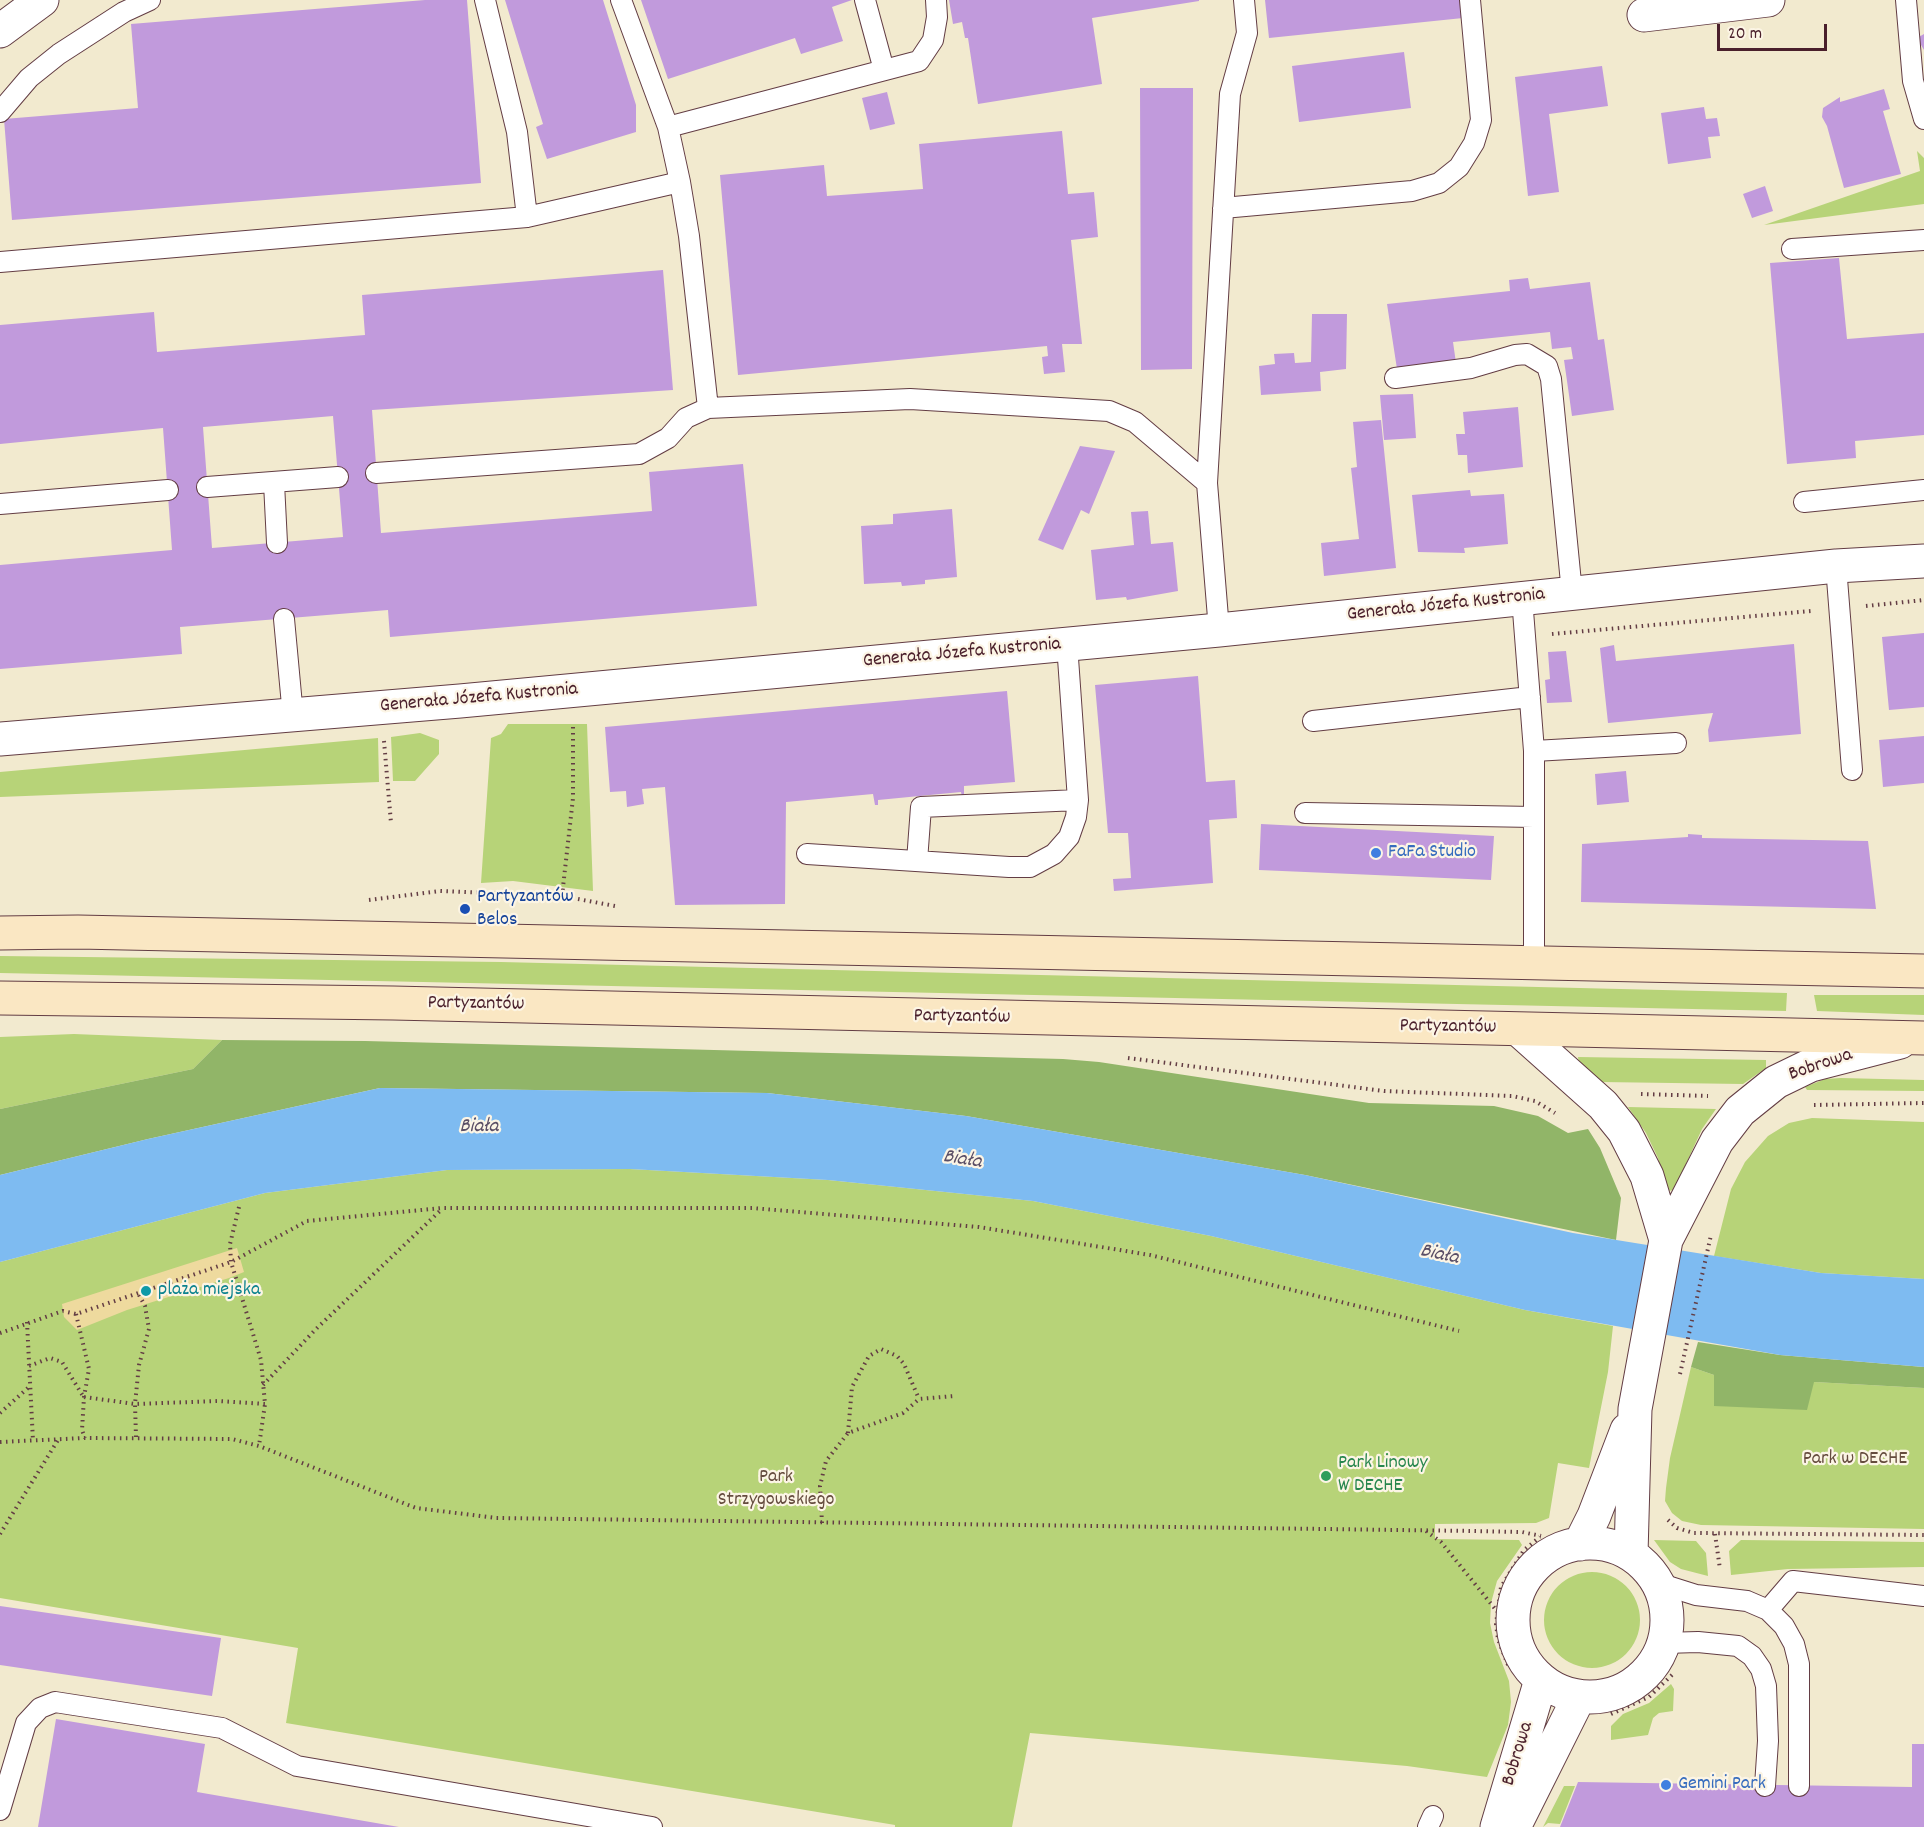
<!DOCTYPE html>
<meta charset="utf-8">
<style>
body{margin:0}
#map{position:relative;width:1924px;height:1827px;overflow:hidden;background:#f2eacf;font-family:Dekko,sans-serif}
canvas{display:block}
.scale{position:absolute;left:1717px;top:24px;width:110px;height:27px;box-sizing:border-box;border:3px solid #4a1f2b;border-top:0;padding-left:8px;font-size:18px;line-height:21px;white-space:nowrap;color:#4a1f2b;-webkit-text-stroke:4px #fcf5e5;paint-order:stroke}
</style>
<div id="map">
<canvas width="1924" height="1827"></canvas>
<div class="scale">20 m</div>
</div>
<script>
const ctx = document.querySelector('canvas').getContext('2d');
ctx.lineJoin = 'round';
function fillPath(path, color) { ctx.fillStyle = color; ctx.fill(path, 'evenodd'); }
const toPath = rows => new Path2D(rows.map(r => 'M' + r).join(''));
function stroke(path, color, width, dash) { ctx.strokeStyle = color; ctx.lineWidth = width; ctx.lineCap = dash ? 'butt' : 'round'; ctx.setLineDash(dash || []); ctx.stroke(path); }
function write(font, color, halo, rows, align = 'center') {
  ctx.font = font + ' Dekko,sans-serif'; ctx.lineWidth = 4.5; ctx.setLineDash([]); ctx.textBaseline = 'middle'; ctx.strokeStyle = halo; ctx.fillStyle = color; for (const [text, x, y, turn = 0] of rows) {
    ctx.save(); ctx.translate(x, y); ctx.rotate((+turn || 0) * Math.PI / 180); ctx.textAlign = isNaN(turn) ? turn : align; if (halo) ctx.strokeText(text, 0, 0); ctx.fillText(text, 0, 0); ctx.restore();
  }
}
fillPath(toPath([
 [1917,151,1924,158,1924,204,1764,225,1920,171],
 [508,724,587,724,593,891,513,881,481,883,491,738,501,734],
 [420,733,439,740,439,754,415,781,393,781,391,737],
 [378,738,379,782,0,797,0,772],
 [0,956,501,962,1787,993,1786,1011,0,973],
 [1814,995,1924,995,1924,1015,1817,1011],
 [74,1034,222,1040,193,1069,0,1109,0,1037],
 [1578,1057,1766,1060,1766,1068,1743,1084,1601,1082,1579,1064],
 [1841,1078,1924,1080,1924,1091,1807,1090,1805,1087,1825,1079],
 [1628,1107,1716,1109,1702,1129,1674,1190,1668,1191,1664,1187,1658,1158,1646,1133],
 [1812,1118,1924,1122,1924,1279,1821,1273,1714,1256,1731,1189,1745,1162,1768,1136,1789,1123],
 [630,1169,828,1180,1033,1201,1211,1236,1525,1310,1613,1326,1608,1372,1589,1468,1558,1463,1549,1518,1536,1523,1435,1524,1435,1539,1519,1540,1522,1545,1497,1581,1491,1603,1490,1623,1494,1642,1509,1681,1511,1702,1508,1725,1487,1777,1407,1766,1030,1733,1012,1827,895,1827,895,1825,286,1723,298,1648,0,1598,0,1262,265,1193,447,1170],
 [1691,1367,1714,1375,1714,1406,1814,1382,1924,1388,1924,1529,1701,1525,1682,1521,1672,1513,1665,1501,1666,1488,1670,1458],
 [1654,1540,1696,1541,1706,1553,1708,1576,1681,1569,1670,1562],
 [1741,1540,1924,1542,1924,1567,1788,1569,1731,1575,1729,1551],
 '1544 1620a48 48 0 1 1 96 0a48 48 0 1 1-96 0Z',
 [1671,1684,1674,1689,1673,1711,1659,1713,1653,1718,1648,1735,1611,1740,1611,1726,1623,1714,1649,1703],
 [1564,1786,1575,1786,1560,1824,1548,1823,1543,1827]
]), '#b7d378');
fillPath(toPath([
 [222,1040,365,1041,1063,1059,1099,1062,1369,1103,1494,1106,1538,1116,1568,1133,1588,1129,1600,1148,1621,1198,1616,1240,1305,1175,966,1116,767,1093,380,1088,148,1139,0,1175,0,1109,193,1069],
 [1698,1342,1780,1355,1924,1367,1924,1388,1814,1382,1807,1410,1714,1406,1714,1375,1691,1367]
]), '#91b568');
fillPath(toPath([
 [237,1248,244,1272,229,1278,127,1310,77,1330,64,1317,62,1304]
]), '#eeda9e');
fillPath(toPath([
 [380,1088,767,1093,966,1116,1305,1175,1573,1233,1821,1273,1924,1279,1924,1367,1780,1355,1525,1310,1211,1236,1033,1201,828,1180,630,1169,447,1170,265,1193,0,1262,0,1175,148,1139]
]), '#7ebbf1');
fillPath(toPath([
 [425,0,467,0,481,183,12,220,4,119,138,108,131,24],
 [505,0,603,0,636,105,636,132,547,159,536,127,543,124],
 [641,0,852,0,832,7,843,41,801,54,795,38,668,79],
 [949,0,1199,0,1199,1,1092,18,1102,84,978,104,968,38,965,38,962,22,953,24],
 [1265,0,1461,0,1463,18,1269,38],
 [1924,34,1924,50,1917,38],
 [1404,52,1411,108,1299,122,1292,66],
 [1602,66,1608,106,1549,114,1559,192,1528,196,1515,77],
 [1140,88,1193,88,1192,369,1141,370],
 [1884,89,1890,109,1883,111,1901,174,1844,188,1827,126,1822,117,1823,108,1840,97,1840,102],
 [887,92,895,124,870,130,862,98],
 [1704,107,1706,119,1717,118,1720,136,1708,137,1711,158,1668,164,1661,113],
 [1062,131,1068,194,1094,192,1098,237,1071,240,1082,344,1062,344,1065,372,1044,374,1042,357,1048,356,1047,346,738,375,720,175,824,165,827,196,923,189,919,144],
 [1765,186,1773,211,1752,218,1743,194],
 [1839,258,1847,339,1924,333,1924,435,1855,441,1856,458,1787,464,1770,263],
 [663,270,673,390,372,410,381,533,652,511,649,472,743,464,757,606,390,637,388,610,180,627,182,654,0,669,0,565,172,550,163,428,0,444,0,325,154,312,157,352,365,335,362,295],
 [333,416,343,537,212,548,203,427],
 [1528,278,1530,289,1590,282,1598,340,1604,339,1614,410,1572,416,1564,360,1573,359,1571,347,1552,349,1550,332,1453,342,1456,363,1397,369,1387,304,1510,291,1509,280],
 [1312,314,1347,314,1346,369,1320,372,1321,391,1261,395,1259,366,1275,364,1274,354,1294,353,1295,363,1311,362],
 [1413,394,1416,438,1384,440,1380,395],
 [1518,407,1523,467,1468,473,1467,455,1458,455,1456,434,1465,434,1463,412],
 [1381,420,1396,568,1324,576,1321,543,1359,539,1351,468,1357,467,1353,422],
 [1080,446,1115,451,1089,514,1081,510,1063,550,1038,540],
 [1470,490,1471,496,1504,494,1508,544,1464,548,1465,553,1418,552,1412,495],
 [952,509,957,577,925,580,925,584,902,586,901,582,864,584,861,526,893,524,893,514],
 [1148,511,1151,544,1173,542,1178,591,1127,600,1126,597,1096,600,1091,550,1134,545,1131,512],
 [1924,633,1924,707,1889,710,1882,637],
 [1794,644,1801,734,1709,742,1708,730,1713,713,1608,723,1600,648,1614,645,1616,661],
 [1566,651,1572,702,1547,703,1545,680,1550,679,1548,652],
 [1198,676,1206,782,1235,780,1237,818,1209,820,1213,883,1114,891,1113,879,1131,878,1128,833,1108,833,1095,685],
 [1007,691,1015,782,964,786,964,797,962,797,961,792,878,800,878,805,875,805,873,794,786,802,785,904,675,905,665,787,642,789,644,804,627,807,626,791,610,792,605,727],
 [1924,736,1924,783,1883,787,1879,740],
 [1626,771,1629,802,1597,805,1595,774],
 [1261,824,1494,836,1491,880,1259,870],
 [1688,834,1702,835,1702,838,1868,841,1876,909,1581,902,1582,844,1688,837],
 [0,1606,221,1638,212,1696,0,1665],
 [56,1719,205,1744,197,1792,399,1827,38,1827],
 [1912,1744,1924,1744,1924,1827,1560,1827,1578,1782,1912,1787]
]), '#c19adc');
const lane = toPath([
 [485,0,517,132,527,217],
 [621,0,668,127,680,182,689,236,708,408],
 [865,0,884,70],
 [1906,0,1913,81,1924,119],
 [0,112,29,78,59,54,124,12,150,0],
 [668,127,919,61,933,40,937,17,936,0],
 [1223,208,1412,191,1439,183,1459,167,1474,143,1481,120,1470,0],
 [1792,249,1924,240],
 [0,262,527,217,680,182],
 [1395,378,1471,368,1515,355,1527,354,1547,366,1551,379,1572,593],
 [376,473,639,454,668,438,686,418,708,408,910,399,1109,411,1135,422,1207,483],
 [274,483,277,543],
 [207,487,338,477],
 [1804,502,1924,490],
 [0,504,168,490],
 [1836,566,1852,770],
 [1522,598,1534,751,1534,964],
 [284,619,293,716],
 [1219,630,1207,483,1230,94,1247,33,1244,0],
 [1313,721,1530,697],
 [1534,751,1676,743],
 [1305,813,1534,817],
 [807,854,1009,867,1030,867,1054,854,1069,837,1076,817,1078,800,1067,644],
 [917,861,921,807,1078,800],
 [1658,1583,1696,1595,1747,1601,1768,1610,1784,1626,1794,1644,1799,1664,1799,1786],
 [1768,1610,1793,1581,1924,1596],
 [1664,1643,1698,1642,1738,1646,1752,1656,1761,1669,1766,1686,1768,1741,1765,1786],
 [0,1810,26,1723,40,1708,55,1702,222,1728,297,1766,652,1827],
 [1428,1827,1433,1816]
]);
const street = toPath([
 [1644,15,1768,0],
 [0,31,42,0],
 [0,739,460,701,1219,630,1836,566,1924,561],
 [1519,1030,1603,1105,1624,1131,1647,1176,1666,1240],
 '1513 1620a77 77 0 1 1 154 0a77 77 0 1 1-154 0Z',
 [1580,1544,1594,1516,1627,1430],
 [1631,1554,1635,1409,1666,1240,1717,1141,1740,1111,1776,1082,1811,1065,1900,1042],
 [1497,1827,1541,1680],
 [1514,1827,1579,1697]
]);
const secondary = toPath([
 [0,933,78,932,1924,971],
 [0,998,393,1003,1924,1038]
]);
stroke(lane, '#633d44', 22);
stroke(street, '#633d44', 35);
stroke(secondary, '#633d44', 35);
stroke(toPath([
 [1866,606,1924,600],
 [1552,634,1811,611],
 [384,741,391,823],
 [562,896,573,798,573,725],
 [369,900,440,891,562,896,615,906],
 [1128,1058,1384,1091,1512,1096,1535,1101,1555,1113],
 [1641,1094,1708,1096],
 [1814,1105,1924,1103],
 [239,1207,230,1244,231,1262,261,1360,265,1404,259,1446],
 [76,1314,89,1369,84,1397,82,1430,85,1438],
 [27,1322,33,1441],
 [0,1333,63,1311,76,1314,231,1262,307,1221,442,1208,752,1208,979,1227,1150,1255,1459,1331],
 [29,1366,50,1358,62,1362,83,1396],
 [1680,1374,1711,1235],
 [263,1385,316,1329,442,1209],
 [84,1397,135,1404,219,1401,265,1404],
 [0,1413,30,1386],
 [848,1433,852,1387,869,1356,881,1349,897,1356,904,1364,919,1399],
 [136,1437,135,1404,139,1365,149,1329,145,1306,138,1293],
 [0,1442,85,1438,232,1439,259,1446,416,1508,496,1518,1474,1531,1522,1532,1541,1536],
 [1668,1520,1677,1528,1694,1533,1924,1535],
 [822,1523,820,1486,826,1461,848,1433,903,1413,919,1399,954,1396],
 [1426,1531,1441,1542,1496,1610],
 [0,1534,58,1440],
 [1715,1534,1720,1569],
 [1508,1665,1498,1639,1496,1624,1501,1587,1524,1550,1540,1537],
 [1611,1714,1649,1697,1674,1673]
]), '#633d44', 4, [1.5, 4.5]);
stroke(lane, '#fff', 20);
stroke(street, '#fff', 33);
stroke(secondary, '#fae7c3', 33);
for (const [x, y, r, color] of [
 [1376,853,6,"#3f7fe0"],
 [465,909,6,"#1a4fb4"],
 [146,1291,6,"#0f9aa8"],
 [1326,1476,6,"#2e9e5b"],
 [1666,1785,6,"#3f7fe0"]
]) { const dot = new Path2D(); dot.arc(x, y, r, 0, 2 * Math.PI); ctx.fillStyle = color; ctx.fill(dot); stroke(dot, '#fcf5e5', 2); }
write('20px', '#4a1f2b', '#fcf5e5', [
 ["Generała Józefa Kustronia",1446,606,-6],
 ["Generała Józefa Kustronia",962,654,-5],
 ["Generała Józefa Kustronia",479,699,-5],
 ["Partyzantów",476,1005,1],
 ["Partyzantów",962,1018,1],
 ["Partyzantów",1448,1028,1],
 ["Bobrowa",1821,1066,-19],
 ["Bobrowa",1519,1754,-73]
]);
write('20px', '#366cbe', '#fcf5e5', [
 ["FaFa Studio",1388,853],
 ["Gemini Park",1678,1785]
], 'left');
write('20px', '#164399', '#fcf5e5', [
 ["Partyzantów",477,898],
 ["Belos",477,921]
], 'left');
write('20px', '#0d838f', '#fcf5e5', [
 ["plaża miejska",158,1291]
], 'left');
write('20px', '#654c3e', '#fcf5e5', [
 ["Park w DECHE",1855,1460],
 ["Park",776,1478],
 ["Strzygowskiego",776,1501]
]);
write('20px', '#27864d', '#fcf5e5', [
 ["Park Linowy",1338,1464],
 ["W DECHE",1338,1487]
], 'left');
write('italic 21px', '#5a4e66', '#fcf5e5', [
 ["Biała",479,1128],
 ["Biała",962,1161,9],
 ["Biała",1439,1256,12]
]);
</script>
